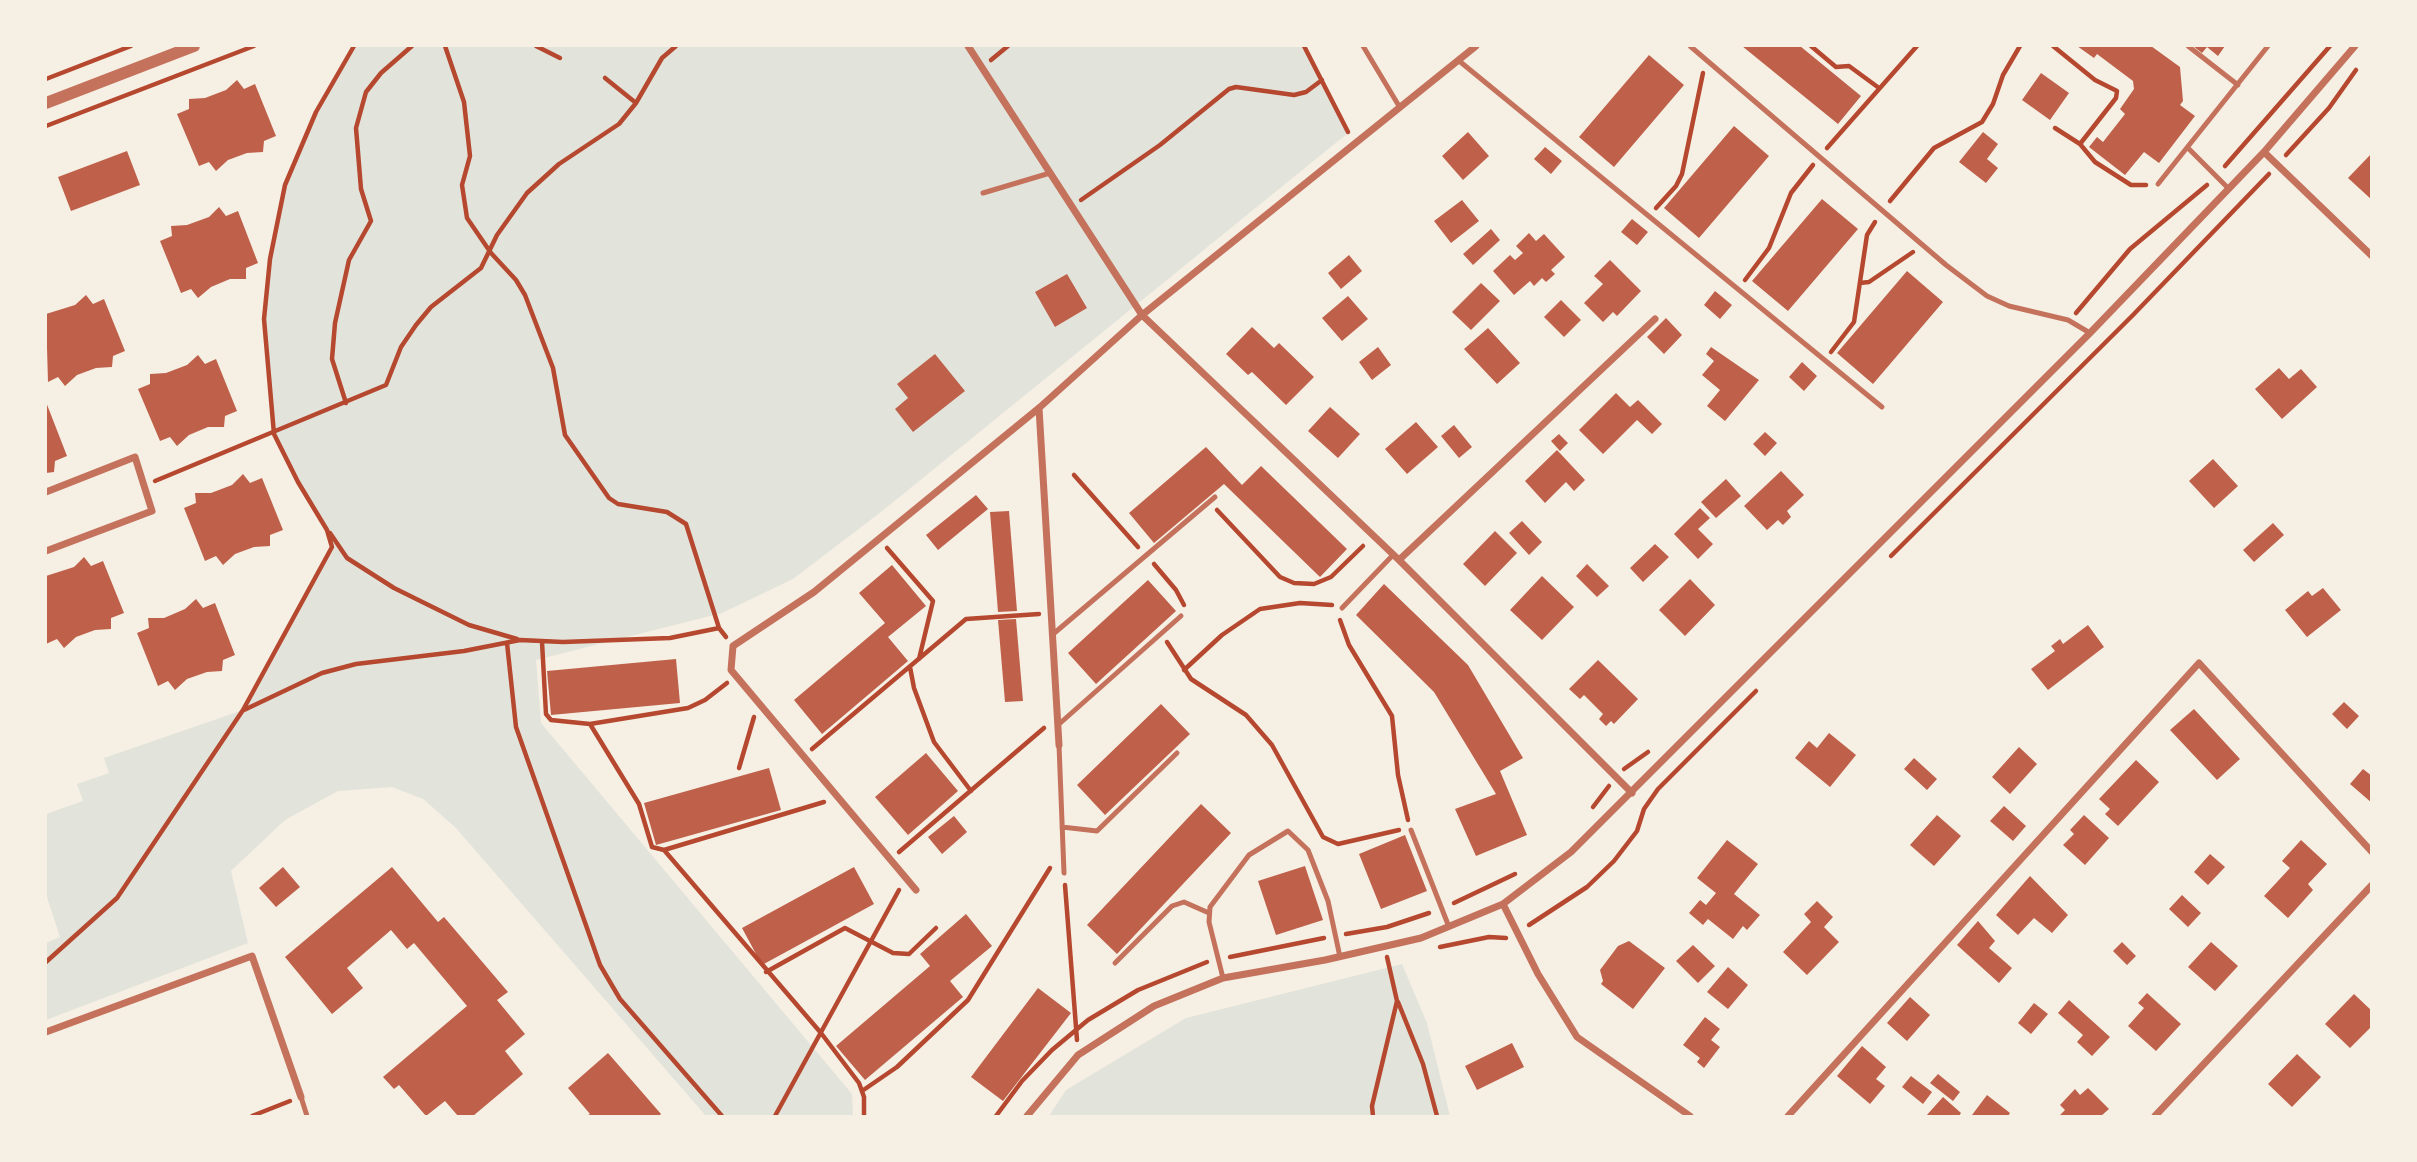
<!DOCTYPE html>
<style>
body{margin:0}
#map{position:relative;width:2417px;height:1162px;overflow:hidden;background:#f6efe4;font-family:Cabin,sans-serif}
canvas{display:block}
.frame{position:absolute;inset:0;border:47px solid #f6efe4;pointer-events:none}
</style>
<div id="map">
<canvas width="2417" height="1162"></canvas>
<div class="frame"></div>
</div>
<script>
const ctx = document.querySelector('canvas').getContext('2d');
ctx.lineJoin = 'round';
function fillPath(path, color) { ctx.fillStyle = color; ctx.fill(path, 'evenodd'); }
const toPath = rows => new Path2D(rows.map(r => 'M' + r).join(''));
function stroke(path, color, width, dash) { ctx.strokeStyle = color; ctx.lineWidth = width; ctx.lineCap = dash ? 'butt' : 'round'; ctx.setLineDash(dash || []); ctx.stroke(path); }
fillPath(toPath([
 [354,46,1304,46,1348,133,881,512,793,579,722,613,536,660,541,723,852,1094,853,1116,706,1116,455,827,423,799,392,787,338,791,285,820,231,871,248,943,46,1020,46,943,60,937,46,894,46,814,83,801,77,784,109,773,104,758,243,710,332,547,327,530,298,482,274,434,264,319,270,259,285,185,316,112],
 [1402,964,1427,1023,1450,1116,1049,1116,1066,1090,1186,1018]
]), '#e2e4dc');
fillPath(toPath([
 [1742,46,1800,46,1861,96,1838,124],
 [2077,46,2151,46,2180,67,2183,101,2180,105,2195,116,2159,163,2144,152,2125,175,2089,147,2097,137,2103,142,2125,114,2120,109,2134,89,2133,81,2097,54,2094,58],
 [2193,46,2225,46,2218,56,2207,47,2202,53],
 [1649,55,1684,85,1614,167,1579,137],
 [2041,73,2069,93,2050,120,2022,100],
 [237,80,244,89,255,84,276,136,264,141,263,152,247,153,228,160,216,171,209,162,199,166,177,114,189,109,189,99,205,98,226,90],
 [1734,126,1769,156,1699,238,1664,208],
 [1468,132,1489,156,1463,180,1442,156],
 [1983,132,1998,144,1987,159,1998,168,1986,183,1959,162],
 [1545,147,1562,161,1551,174,1534,159],
 [127,151,140,185,71,211,58,177],
 [2372,153,2372,200,2348,178],
 [1822,199,1858,229,1788,311,1752,281],
 [1462,200,1479,221,1451,243,1434,221],
 [219,207,226,216,238,211,258,263,246,268,246,279,230,279,211,287,198,298,191,289,181,293,160,241,172,236,171,226,187,225,209,217],
 [1632,219,1648,232,1637,245,1621,232],
 [1491,229,1500,240,1473,265,1463,254],
 [1529,233,1536,241,1544,234,1565,257,1551,270,1555,274,1546,282,1542,278,1534,286,1530,281,1514,295,1493,271,1510,255,1515,260,1523,253,1516,246],
 [1349,255,1362,271,1341,289,1328,273],
 [1610,260,1641,291,1617,316,1613,312,1603,322,1584,303,1603,284,1594,276],
 [1907,271,1943,302,1873,384,1837,353],
 [1067,274,1087,308,1055,327,1035,292],
 [1481,283,1500,301,1471,330,1452,312],
 [1715,291,1732,305,1720,319,1704,305],
 [86,295,93,304,104,299,125,351,113,356,112,367,96,368,77,375,65,386,58,377,48,382,46,314,75,305],
 [1348,296,1368,319,1342,341,1322,318],
 [1561,300,1581,320,1564,337,1544,317],
 [1666,318,1682,335,1664,354,1647,337],
 [1252,327,1274,348,1279,343,1314,377,1286,405,1252,372,1248,375,1226,354],
 [1488,328,1520,363,1497,384,1464,349],
 [1378,347,1391,365,1372,380,1359,362],
 [1711,347,1759,380,1725,421,1707,406,1720,390,1702,375,1714,361,1706,354],
 [935,354,965,391,913,432,895,409,908,398,897,384],
 [198,355,205,364,216,359,237,411,225,416,224,427,208,427,189,435,177,446,170,437,160,441,138,389,150,384,150,374,166,373,187,365],
 [1802,362,1817,376,1804,391,1789,377],
 [2279,368,2289,379,2301,369,2317,387,2282,419,2255,389],
 [1616,393,1630,407,1638,400,1662,424,1652,434,1637,420,1603,454,1579,430],
 [46,402,67,456,55,461,54,472,46,473],
 [1330,407,1360,434,1338,458,1308,431],
 [1416,422,1438,447,1407,474,1385,449],
 [1454,425,1472,447,1459,458,1441,436],
 [1765,432,1777,443,1765,456,1753,444],
 [1559,434,1568,443,1560,451,1551,441],
 [1206,447,1242,485,1261,466,1347,549,1320,577,1224,484,1154,543,1129,513],
 [1557,450,1585,480,1574,491,1566,482,1545,503,1525,481],
 [2213,459,2238,486,2214,508,2189,481],
 [1781,471,1804,495,1787,511,1791,517,1783,525,1778,520,1767,530,1744,506],
 [243,474,250,483,262,478,283,530,270,535,270,546,254,547,235,554,223,565,216,556,205,561,184,508,196,503,195,493,211,493,232,485],
 [1726,479,1741,496,1716,518,1701,502],
 [976,495,988,509,938,550,926,535],
 [1700,508,1710,518,1698,529,1713,544,1698,559,1674,534],
 [1009,511,1017,611,998,612,990,512],
 [1522,521,1542,542,1529,555,1509,533],
 [2273,523,2284,535,2254,562,2243,550],
 [1495,531,1517,553,1485,586,1463,564],
 [1655,544,1669,557,1643,582,1630,568],
 [84,557,91,566,103,561,124,613,111,618,111,629,95,630,76,637,64,648,57,639,46,644,46,576,74,567],
 [1587,564,1609,586,1597,597,1576,576],
 [892,565,926,606,888,637,908,661,822,734,794,700,885,623,859,593],
 [1542,576,1574,607,1542,640,1510,610],
 [1690,579,1715,605,1685,636,1659,610],
 [1148,580,1176,611,1096,684,1068,653],
 [1384,584,1468,665,1523,758,1500,771,1527,835,1476,856,1455,809,1496,794,1434,692,1356,615],
 [2323,588,2341,610,2307,637,2285,610,2308,591,2312,596],
 [196,599,203,608,215,603,235,655,223,660,222,671,207,672,187,679,175,690,168,681,158,686,137,633,149,628,148,618,164,618,185,609],
 [1016,619,1023,701,1005,702,998,620],
 [2088,625,2104,647,2048,690,2031,669,2055,651,2051,646,2060,639,2063,644],
 [676,659,680,703,551,715,547,671],
 [1598,660,1638,699,1614,724,1611,721,1606,726,1599,719,1603,714,1584,695,1580,699,1569,689],
 [2344,702,2359,716,2347,729,2332,714],
 [1161,704,1190,734,1105,815,1077,785],
 [2194,709,2240,759,2217,780,2170,730],
 [1829,733,1856,755,1830,787,1795,758,1809,741,1817,748],
 [2019,747,2037,764,2010,794,1992,777],
 [926,753,958,791,908,835,875,797],
 [1914,758,1937,779,1927,790,1904,769],
 [2136,760,2159,782,2118,826,2105,814,2110,809,2099,799],
 [769,768,781,810,656,845,644,803],
 [2363,769,2372,776,2372,803,2350,784],
 [1201,804,1231,833,1117,954,1087,925],
 [2004,806,2026,826,2013,841,1990,821],
 [1937,815,1961,836,1934,866,1910,845],
 [2084,815,2109,838,2085,865,2063,845,2074,834,2070,830],
 [954,816,967,832,942,854,928,837],
 [1405,835,1427,891,1381,909,1359,854],
 [1727,840,1758,864,1734,894,1760,915,1747,930,1743,926,1733,939,1708,919,1703,925,1689,913,1700,900,1706,905,1716,893,1697,878],
 [2301,840,2327,864,2308,884,2313,890,2288,918,2264,896,2290,868,2282,861],
 [2210,854,2225,867,2208,885,2194,872],
 [1305,866,1323,920,1276,935,1258,881],
 [283,867,300,887,276,907,259,888],
 [392,867,438,922,444,917,508,992,497,1000,525,1034,505,1051,523,1074,473,1116,458,1116,445,1101,426,1116,399,1085,394,1089,383,1077,467,1006,414,943,407,949,391,930,347,968,363,988,332,1014,285,957],
 [854,867,874,904,762,965,742,928],
 [2030,876,2068,915,2052,933,2034,918,2018,935,1996,915],
 [2182,895,2201,913,2188,927,2169,909],
 [1817,901,1833,917,1824,927,1839,942,1807,975,1783,952,1811,922,1804,914],
 [966,914,992,946,950,981,963,997,865,1080,836,1046,930,966,920,954],
 [1978,921,1995,941,1989,948,2012,968,1999,983,1957,945],
 [1629,941,1665,968,1633,1009,1601,984,1603,981,1600,970,1618,946],
 [2122,942,2136,956,2127,965,2113,951],
 [2211,942,2238,966,2215,991,2188,967],
 [1693,945,1715,966,1698,983,1676,961],
 [1728,967,1748,985,1728,1009,1707,992],
 [1038,988,1071,1013,1003,1101,971,1077],
 [2147,993,2181,1024,2156,1051,2128,1026,2144,1008,2138,1003],
 [2354,994,2372,1011,2372,1026,2350,1048,2325,1024],
 [1910,997,1930,1015,1907,1041,1887,1023],
 [2069,1000,2110,1037,2092,1056,2077,1042,2083,1035,2058,1013],
 [2034,1003,2048,1014,2031,1034,2018,1023],
 [1705,1017,1720,1029,1711,1040,1720,1047,1704,1068,1697,1062,1700,1058,1683,1045],
 [1512,1043,1524,1067,1477,1090,1465,1066],
 [1862,1046,1886,1067,1876,1079,1885,1086,1870,1104,1837,1076],
 [608,1053,661,1114,659,1116,586,1116,590,1114,568,1088],
 [2297,1054,2321,1077,2292,1107,2268,1084],
 [1938,1074,1960,1092,1953,1101,1930,1083],
 [1911,1076,1932,1092,1923,1104,1902,1087],
 [2088,1088,2109,1109,2101,1116,2059,1116,2065,1110,2060,1105,2075,1089,2080,1095],
 [1987,1095,2010,1113,2008,1116,1972,1115],
 [1943,1097,1961,1113,1959,1116,1926,1116]
]), '#bf614a');
stroke(toPath([
 [445,46,464,102,470,156,462,185,467,218,491,253,516,280,525,295,553,368,565,435,609,498,618,504,667,512,686,524,719,628],
 [536,46,560,58],
 [1304,46,1348,132],
 [1811,46,1836,67,1849,66,1879,88],
 [2053,46,2095,80,2117,91,2116,98,2080,144],
 [991,60,1008,46],
 [605,78,636,103],
 [46,79,131,46],
 [46,126,254,46],
 [2055,128,2080,144,2095,162,2131,185,2146,185],
 [1827,148,1917,46],
 [2286,155,2329,108,2356,70],
 [2225,166,2330,46],
 [1081,200,1160,145,1229,89,1236,87,1294,95,1306,92,1322,80],
 [1890,201,1934,148,1982,122,1993,104,2003,75,2020,46],
 [1656,208,1676,186,1682,174,1703,73],
 [1745,280,1769,248,1791,193,1813,165],
 [1860,283,1869,282,1913,252],
 [2076,313,2130,249,2207,185],
 [1831,352,1854,322,1867,235,1875,222],
 [346,403,332,359,335,323,349,260,371,221,361,189,356,128,366,92,381,73,412,46],
 [1074,475,1138,547],
 [155,481,386,385,401,347,416,325,431,307,481,268,497,235,527,193,559,164,619,124,636,103,662,58,676,46],
 [1217,510,1280,577,1294,583,1314,584,1331,577,1363,546],
 [330,533,347,558,394,588,469,625,517,639],
 [887,548,933,601,919,659],
 [1891,556,2133,315,2269,174],
 [1154,564,1176,590,1184,605],
 [1340,620,1349,645,1392,716,1398,775,1408,820],
 [542,642,546,714,551,720,590,724,639,804,652,847,664,850,821,1033,859,1083,864,1097,864,1116],
 [1167,642,1191,679,1246,715,1272,745,1323,837,1338,844,1399,830],
 [507,643,516,727,600,965,620,999,722,1116],
 [910,667,914,688,934,742,971,791],
 [1184,670,1222,635,1260,609,1300,603,1332,605],
 [244,710,322,673,356,664,464,651,520,640,563,642,670,638,719,628,726,637],
 [590,724,688,708,705,700,727,683],
 [812,749,966,619,1039,614],
 [739,768,754,717],
 [1624,769,1648,752],
 [1593,807,1609,786],
 [664,850,824,802],
 [899,852,1044,728],
 [1065,885,1077,1040],
 [1454,903,1515,874],
 [1529,925,1587,887,1614,861,1637,831,1644,809,1658,789,1756,691],
 [1346,934,1387,927,1429,913],
 [1440,947,1489,937,1506,938],
 [1230,957,1324,938],
 [46,962,117,898,243,710,332,547,327,530,298,482,274,434,264,319,270,259,285,185,316,112,354,46],
 [766,972,845,928,893,953,909,954,936,928],
 [1398,1002,1423,1064,1437,1116],
 [862,1091,897,1067,968,1000,1050,868],
 [252,1116,290,1101],
 [775,1116,899,890],
 [996,1116,1022,1081,1052,1050,1088,1020,1138,990,1207,962],
 [1373,1116,1372,1106,1397,1001,1387,957]
]), '#b5482f', 4.5);
stroke(toPath([
 [1363,46,1399,106],
 [1690,46,1946,265,1987,296,2009,306,2068,320,2090,333],
 [2188,46,2238,85],
 [1458,60,1882,407],
 [2189,149,2228,188],
 [2158,184,2268,46],
 [983,193,1050,173],
 [1342,608,1393,555],
 [1052,635,1215,497],
 [1058,725,1181,616],
 [1059,745,1064,873],
 [1062,827,1097,831,1177,753],
 [1411,830,1449,927],
 [1115,963,1172,906,1184,902,1209,913],
 [1223,978,1209,922,1210,907,1249,855,1288,831,1308,850,1328,901,1340,957],
 [301,1097,307,1116]
]), '#c5725c', 5);
stroke(toPath([
 [968,46,1142,315,1399,560,1632,793],
 [2264,152,2372,256],
 [1039,408,1059,745],
 [46,492,135,457,152,511,46,551],
 [1399,560,1655,319],
 [916,890,731,670,733,646,814,592,1039,408,1142,315,1476,46],
 [1503,904,1538,974,1577,1037,1690,1116],
 [46,1032,252,956,301,1097],
 [1027,1116,1078,1055,1154,1006,1223,978,1325,960,1421,938,1503,904,1571,852,2090,333,2264,152,2355,46],
 [1788,1116,2199,663,2372,852],
 [2155,1116,2372,885]
]), '#c5725c', 7);
stroke(toPath([
 [46,103,194,46]
]), '#c5725c', 12);
</script>
